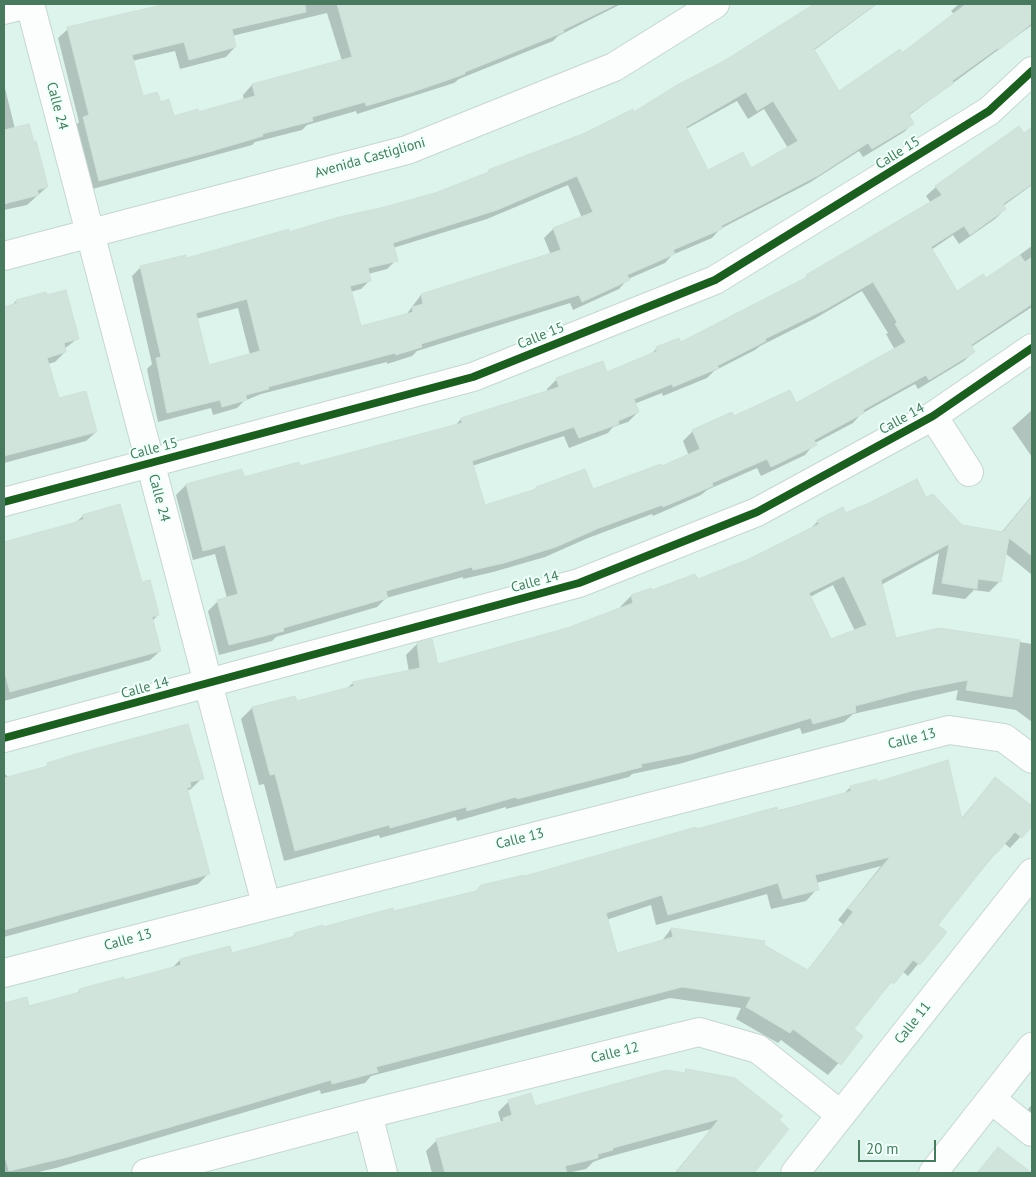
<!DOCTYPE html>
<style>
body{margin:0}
#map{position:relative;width:1036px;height:1177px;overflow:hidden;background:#ecf9f5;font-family:"PT Sans",sans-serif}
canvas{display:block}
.frame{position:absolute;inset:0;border:5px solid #497a5f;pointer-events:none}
.scale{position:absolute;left:858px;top:1140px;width:78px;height:22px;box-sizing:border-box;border:2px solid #497a5f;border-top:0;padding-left:6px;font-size:15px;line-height:18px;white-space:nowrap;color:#497a5f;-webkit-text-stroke:4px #effffa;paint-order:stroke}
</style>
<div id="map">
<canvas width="1036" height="1177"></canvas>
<div class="frame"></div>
<div class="scale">20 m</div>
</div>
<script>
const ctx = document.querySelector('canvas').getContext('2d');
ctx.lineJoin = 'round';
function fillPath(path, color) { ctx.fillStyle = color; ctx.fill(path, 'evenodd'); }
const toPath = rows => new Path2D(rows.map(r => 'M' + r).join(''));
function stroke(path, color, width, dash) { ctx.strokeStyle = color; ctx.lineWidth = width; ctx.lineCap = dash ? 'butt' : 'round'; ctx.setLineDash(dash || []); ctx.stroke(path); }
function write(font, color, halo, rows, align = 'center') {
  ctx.font = font + ' "PT Sans",sans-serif'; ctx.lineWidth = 4; ctx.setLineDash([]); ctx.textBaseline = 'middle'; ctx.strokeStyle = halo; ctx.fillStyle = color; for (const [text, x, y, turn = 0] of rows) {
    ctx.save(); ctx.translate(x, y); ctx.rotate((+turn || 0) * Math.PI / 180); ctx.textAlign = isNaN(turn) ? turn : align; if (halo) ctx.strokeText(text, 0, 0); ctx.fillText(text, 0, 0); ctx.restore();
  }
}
fillPath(toPath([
 [4,4,1032,4,1032,1173,4,1173]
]), '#dcf4ec');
fillPath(toPath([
 [171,4,509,4,513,14,534,4,621,4,558,36,553,41,459,79,454,83,357,114,356,111,307,125,302,130,255,142,252,145,89,190,74,128,79,122,58,38,68,29],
 [327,13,342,61,252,85,243,95,244,101,197,113,173,117,160,104,142,97,132,61,175,51,180,69,226,57,235,47,232,36],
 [816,4,877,4,813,51,839,93,901,54,954,14,951,11,959,4,1032,4,1032,25,908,116,913,123,904,132,863,157,859,151,809,183,720,229,712,238,672,255,665,263,628,279,619,289,573,310,570,303,417,351,412,356,387,364,387,362,261,394,244,401,237,408,213,415,211,408,158,422,147,369,152,364,132,276,141,267,186,260,436,194,633,114,724,62],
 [737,101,748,119,764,109,788,148,750,170,708,171,686,129],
 [568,185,582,218,553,229,544,238,551,255,421,295,406,315,361,328,350,292,361,289,370,280,368,274,387,269,396,260,393,248,487,219],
 [238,308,250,355,208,367,196,319],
 [4,84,15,129,47,187,27,205,4,210],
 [1032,128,1032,185,1003,206,1005,209,995,219,959,244,953,235,931,250,957,293,985,280,1032,246,1032,307,971,347,974,351,964,361,918,389,915,384,861,414,853,423,815,443,805,455,761,476,757,468,707,490,701,495,653,516,652,514,588,538,545,557,493,572,463,579,463,577,386,598,377,607,276,637,272,641,219,655,208,611,218,601,227,598,215,554,193,560,176,495,186,485,241,471,244,478,299,468,455,426,461,419,548,392,547,389,557,379,606,374,649,356,657,348,680,343,800,283,807,276,931,203,926,196,936,187],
 [862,291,888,333,886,334,895,350,796,404,734,418,693,431,683,441,689,456,661,467,592,490,536,488,533,492,484,507,472,466,564,436,569,448,608,433,613,427,628,422,638,412,634,404,662,393,663,396,707,378,714,371,755,350,760,346,814,319],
 [16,301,77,339,64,349,65,352,55,362,48,364,58,400,96,432,86,441,4,463,4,308,11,306],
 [1032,410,1032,457,1012,428],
 [1032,495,1031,574,1005,553,1000,581,989,592,974,590,965,599,932,594,939,553,881,585,895,640,939,629,1032,644,1032,722,1016,710,956,700,958,690,853,714,844,722,802,734,800,728,679,764,632,774,629,777,506,809,506,807,457,821,456,817,380,838,379,835,284,861,264,784,259,785,241,719,252,708,294,698,296,703,346,689,353,683,409,672,406,655,417,644,437,665,568,629,621,609,620,607,631,596,697,581,749,560,809,530,818,521,925,499,961,527,1001,533],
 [833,585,855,631,830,640,810,597],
 [83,516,141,584,158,615,152,621,160,651,150,660,4,701,4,542,74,524],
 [48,764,202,778,191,789,186,791,209,873,198,884,4,937,4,773,9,778,44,769],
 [995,778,1032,808,1032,824,1010,848,1004,843,936,925,945,932,908,976,902,971,881,993,853,1029,862,1036,828,1075,781,1040,778,1043,736,1019,741,1008,670,998,371,1076,365,1083,321,1094,320,1090,56,1168,34,1173,4,1173,4,1004,26,998,28,1007,75,995,80,990,125,982,171,969,180,960,231,954,290,939,295,934,475,893,696,830,842,795,851,787,877,783,961,819],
 [881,866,838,920,843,924,807,971,762,945,671,929,661,942,616,954,606,920,651,905,656,925,767,894,771,909,806,901,817,889,816,883],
 [687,1071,777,1121,761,1163,751,1173,744,1168,740,1173,675,1173,711,1129,604,1158,593,1162,586,1169,567,1173,432,1173,426,1151,437,1140,499,1124,501,1122,498,1112,509,1101,534,1108,684,1074],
 [1032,1104,1032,1115,1027,1111],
 [999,1149,1028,1173,977,1173]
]), '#0003');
const building = toPath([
 [166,4,305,4,306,12,232,29,236,47,189,60,184,42,132,55,143,96,157,92,161,102,169,99,174,116,198,109,198,112,255,96,252,84,352,57,337,4,617,4,563,30,564,32,465,72,465,74,413,92,366,106,365,102,312,117,313,121,262,134,263,136,209,152,99,181,83,117,89,115,67,27,166,4],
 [814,4,876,4,814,49,839,91,900,49,902,53,966,4,1032,4,1032,23,999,50,998,48,952,81,954,83,909,114,914,124,872,149,868,143,819,175,721,226,722,229,673,250,675,254,627,275,630,280,582,302,579,295,421,344,422,347,396,355,395,353,268,387,269,389,246,395,247,400,222,407,220,400,167,413,156,358,161,357,140,266,186,255,187,258,289,229,289,232,339,217,385,207,435,193,489,172,488,170,585,133,633,109,634,112,677,85,724,61,814,4],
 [746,92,757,111,773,101,798,141,751,168,743,152,708,170,686,127,746,92],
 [577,176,593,212,553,228,561,250,421,294,423,304,412,307,413,312,361,326,350,286,371,281,368,268,398,261,393,243,497,210,577,176],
 [247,299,260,351,209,365,196,313,247,299],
 [29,124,34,142,36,141,48,187,37,190,39,195,4,204,4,130,29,124],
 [1019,126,1024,133,1032,127,1032,184,1003,204,1006,209,970,235,964,226,931,247,957,291,983,274,986,278,1020,255,1025,262,1032,257,1032,304,971,345,975,352,929,380,926,375,863,410,864,413,814,440,817,445,771,467,767,459,712,483,713,486,663,507,662,505,599,528,556,547,504,563,473,570,472,567,386,591,388,598,283,628,284,631,229,645,217,600,238,594,225,545,203,551,186,484,242,469,244,477,299,462,300,466,462,423,461,418,559,387,556,378,603,361,607,372,657,351,656,347,679,338,681,342,807,277,806,275,942,195,935,186,1019,126],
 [873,282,897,322,895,324,906,342,796,403,790,390,734,416,732,412,692,430,700,449,662,466,661,464,593,489,585,469,536,487,536,489,485,505,472,461,574,427,579,438,619,424,618,421,639,412,634,399,672,384,673,387,719,368,717,366,766,341,765,339,826,309,873,282],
 [66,290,79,339,64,343,66,352,47,358,59,398,86,391,97,432,4,456,4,307,17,303,16,300,46,292,47,295,66,290],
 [917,479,926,497,933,494,962,525,1003,532,1032,496,1032,556,1009,538,1001,582,978,579,977,589,942,583,949,544,881,580,896,638,939,628,1020,640,1012,697,966,690,968,680,912,691,855,706,856,712,813,724,811,718,691,754,641,764,642,767,517,799,516,797,467,811,466,807,390,828,389,825,295,851,275,774,270,775,252,707,295,696,297,701,354,686,352,682,420,668,417,643,432,639,438,664,567,628,633,603,631,595,651,588,652,590,695,574,698,579,749,559,819,524,817,520,843,507,846,513,861,506,861,507,917,479],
 [844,576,867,625,831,639,809,593,844,576],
 [120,504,142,582,150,580,159,615,152,617,161,651,10,692,4,670,4,542,73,523,84,519,82,515,120,504],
 [188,724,204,779,190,782,191,787,187,788,210,874,4,930,4,778,48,766,47,763,79,753,188,724],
 [948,760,962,819,995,777,1032,806,1032,826,1022,838,1015,832,996,854,995,853,938,925,947,932,920,965,913,960,894,984,891,982,854,1029,863,1036,841,1065,793,1029,790,1033,746,1007,751,997,682,987,376,1067,378,1072,332,1084,331,1080,68,1157,9,1171,4,1153,4,1003,27,997,29,1006,80,992,79,989,124,977,125,980,181,965,180,959,230,946,232,953,295,936,294,933,323,925,323,927,393,908,394,911,476,891,481,885,525,875,525,876,696,827,697,829,777,807,778,811,851,791,850,786,877,779,877,782,948,760],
 [890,857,848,908,853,912,808,970,764,945,765,941,671,928,673,937,617,953,606,913,662,895,668,915,778,883,783,899,819,890,815,875,890,857],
 [686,1069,735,1078,783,1116,779,1120,789,1129,754,1173,676,1173,719,1119,613,1148,613,1150,598,1154,598,1158,565,1166,567,1173,445,1173,436,1139,504,1121,503,1118,512,1115,508,1100,531,1093,535,1106,666,1070,685,1073,686,1069],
 [998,1147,1032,1173,977,1173,998,1147]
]);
fillPath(building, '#d0e4db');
stroke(building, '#cee2d8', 1);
const minor = toPath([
 [30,4,266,904],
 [4,10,28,4],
 [4,256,407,150,614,67,715,4],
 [933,416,969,472],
 [4,502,473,377,715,280,989,111,1032,71],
 [4,738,579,583,757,512,933,416,1032,348],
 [4,973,949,730,1004,738,1032,759],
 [991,1099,1032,1132],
 [368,1114,383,1173],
 [146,1173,368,1114,699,1032,758,1049,841,1115],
 [795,1173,1032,873],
 [933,1173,1032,1047]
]);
stroke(minor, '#c7d6d0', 30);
stroke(minor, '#fcfefe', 28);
stroke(toPath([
 [4,502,473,377,715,280,989,111,1032,71],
 [4,738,579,583,757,512,933,416,1032,348]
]), '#1b5e20', 8);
write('14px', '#497a5f', '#effffa', [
 ["Calle 24",57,106,75],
 ["Calle 15",898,153,-32],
 ["Avenida Castiglioni",370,158,-16],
 ["Calle 15",541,336,-22],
 ["Calle 14",902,419,-29],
 ["Calle 15",154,449,-15],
 ["Calle 24",159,498,75],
 ["Calle 14",535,582,-15],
 ["Calle 14",145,688,-15],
 ["Calle 13",912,739,-14],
 ["Calle 13",520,839,-14],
 ["Calle 13",128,940,-15],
 ["Calle 11",913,1023,-52],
 ["Calle 12",615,1053,-14]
]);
</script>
